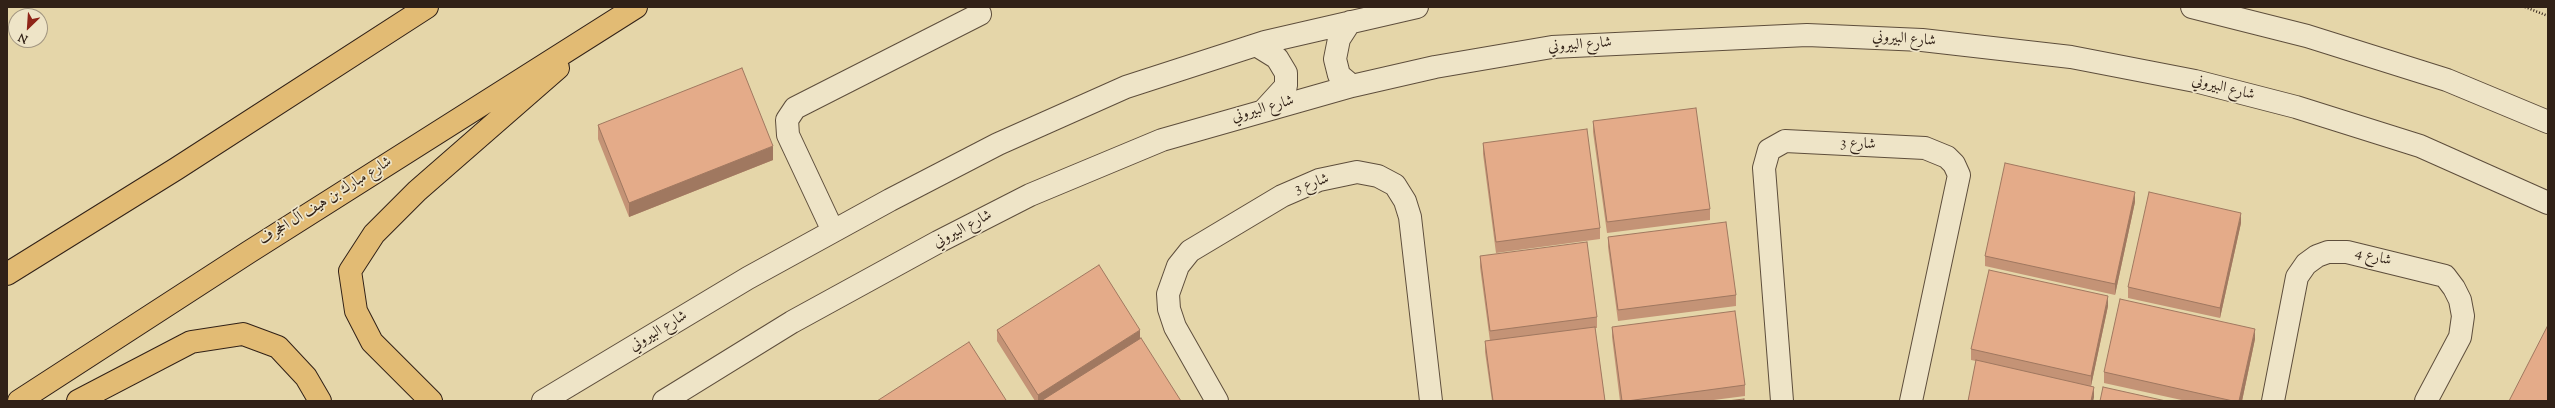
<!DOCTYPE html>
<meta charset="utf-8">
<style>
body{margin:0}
#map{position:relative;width:2555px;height:408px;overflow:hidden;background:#e5d6a9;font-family:"Sorts Mill Goudy",serif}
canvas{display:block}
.frame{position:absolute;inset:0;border:8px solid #312117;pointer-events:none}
.north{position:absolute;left:8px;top:8px;width:40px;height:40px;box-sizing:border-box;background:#eee4c7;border:1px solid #a29681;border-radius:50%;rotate:205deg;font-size:11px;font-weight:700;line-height:16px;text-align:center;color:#312117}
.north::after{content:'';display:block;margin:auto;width:14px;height:18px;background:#8f2418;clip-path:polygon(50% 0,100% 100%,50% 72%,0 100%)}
</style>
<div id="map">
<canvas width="2555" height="408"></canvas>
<div class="frame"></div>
<div class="north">N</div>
</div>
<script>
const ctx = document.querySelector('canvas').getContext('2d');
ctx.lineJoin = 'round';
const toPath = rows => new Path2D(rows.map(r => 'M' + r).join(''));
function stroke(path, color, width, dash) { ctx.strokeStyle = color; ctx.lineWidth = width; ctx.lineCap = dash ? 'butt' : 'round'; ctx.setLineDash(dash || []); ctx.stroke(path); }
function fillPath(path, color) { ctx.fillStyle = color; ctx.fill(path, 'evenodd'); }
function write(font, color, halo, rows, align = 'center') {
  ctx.font = font + ' "Sorts Mill Goudy",Amiri,serif'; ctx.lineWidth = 3.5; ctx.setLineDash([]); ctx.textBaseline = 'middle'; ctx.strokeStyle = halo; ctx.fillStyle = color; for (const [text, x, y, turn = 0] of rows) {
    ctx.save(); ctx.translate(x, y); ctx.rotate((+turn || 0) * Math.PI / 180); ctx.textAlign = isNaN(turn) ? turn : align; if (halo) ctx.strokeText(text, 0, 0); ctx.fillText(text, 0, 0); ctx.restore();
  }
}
const minor = toPath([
 [2192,7,2307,36,2447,80,2548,122],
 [1350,22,1339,39,1335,59,1339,75,1352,86],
 [1256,45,1277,58,1286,73,1286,86,1265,109],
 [833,231,788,135,787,120,795,108,980,14],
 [543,401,748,278,890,200,998,144,1126,87,1265,42,1417,7],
 [664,401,792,322,938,242,1030,195,1162,140,1352,86,1435,67,1552,47,1807,35,1922,40,2071,57,2195,81,2296,107,2420,146,2548,203],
 [1217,401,1175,327,1169,309,1168,294,1178,266,1190,251,1282,196,1319,180,1357,172,1378,176,1395,185,1405,201,1410,217,1431,401],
 [1782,401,1764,168,1769,150,1785,141,1925,148,1947,157,1954,164,1959,175,1911,401],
 [2273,401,2297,277,2306,264,2317,256,2328,252,2347,252,2445,276,2454,288,2460,300,2463,316,2460,337,2426,401]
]);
const major = toPath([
 [7,274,176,169,427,7],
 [19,401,249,252,636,7],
 [78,401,191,342,243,334,278,347,306,377,320,401],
 [431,401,372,342,356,311,350,271,374,234,417,191,558,68]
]);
stroke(minor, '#5e4e3c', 24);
stroke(major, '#312117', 24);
stroke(toPath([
 [2525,7,2548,16]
]), '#312117', 2.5, [1, 2]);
stroke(minor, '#eee4c7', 22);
stroke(major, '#e2bb74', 22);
fillPath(toPath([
 [1593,121,1710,209,1710,220,1607,233,1593,132],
 [598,125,773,160,629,217,598,139],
 [1483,143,1600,228,1600,239,1496,253,1483,154],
 [2135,202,2115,295,1985,266,1985,256],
 [2241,223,2220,318,2128,298,2128,287],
 [1608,237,1736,295,1736,306,1618,321,1608,247],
 [1480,256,1597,317,1597,328,1595,328,1605,401,1492,401,1485,352,1485,341,1490,341,1480,267],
 [2108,306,2091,386,2094,397,2093,401,1968,401,1976,361,1971,360,1971,349],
 [1612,327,1745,385,1745,396,1706,401,1620,401,1612,337],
 [997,330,1140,338,1181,401,1035,401,997,341],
 [2255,339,2242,401,2186,401,2104,383,2104,372]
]), '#c49376');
fillPath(toPath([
 [773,146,773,160,629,217,629,203],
 [2135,192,2135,202,2115,295,2115,284],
 [2241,213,2241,223,2220,318,2220,308],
 [2108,296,2108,306,2091,386,2091,376],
 [2255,329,2255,339,2242,401,2239,401],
 [1140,330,1140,340,1045,401,1038,401,1038,395],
 [2094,387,2094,397,2093,401,2091,401]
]), '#a07860');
const building = toPath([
 [742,68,773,146,629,203,598,125,742,68],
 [1696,108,1710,209,1607,222,1593,121,1696,108],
 [1587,129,1600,228,1496,242,1483,143,1587,129],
 [2005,163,2135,192,2115,284,1985,256,2005,163],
 [2149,192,2241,213,2220,308,2128,287,2149,192],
 [1726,222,1736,295,1618,310,1608,237,1726,222],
 [1587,242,1597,317,1490,331,1480,256,1587,242],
 [1099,265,1140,330,1038,395,997,330,1099,265],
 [1989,270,2108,296,2091,376,1971,349,1989,270],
 [2120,299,2255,329,2239,401,2233,401,2104,372,2120,299],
 [1735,311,1745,385,1627,401,1622,401,1612,327,1735,311],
 [2548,325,2548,401,2509,401,2548,325],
 [1595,327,1605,401,1493,401,1485,341,1595,327],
 [1141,338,1181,401,1041,401,1141,338],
 [969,342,1006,400,1004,401,877,401,969,342],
 [1976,360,2094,387,2091,401,1968,401,1976,360],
 [2103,387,2166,401,2100,401,2103,387],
 [1744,399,1744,401,1727,401,1744,399]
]);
fillPath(building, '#e4ab89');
stroke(building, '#a07860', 1);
write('15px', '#312117', '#eee4c7', [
 ["شارع البيروني",1904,40,4],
 ["شارع البيروني",1580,46,-4],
 ["شارع البيروني",2223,89,14],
 ["شارع البيروني",1263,110,-16],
 ["شارع 3",1858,145,3],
 ["شارع 3",1312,185,-19],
 ["شارع مبارك بن هيف آل الحجرف",326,202,-32],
 ["شارع البيروني",963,230,-28],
 ["شارع 4",2373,258,14],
 ["شارع البيروني",659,332,-31]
]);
</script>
